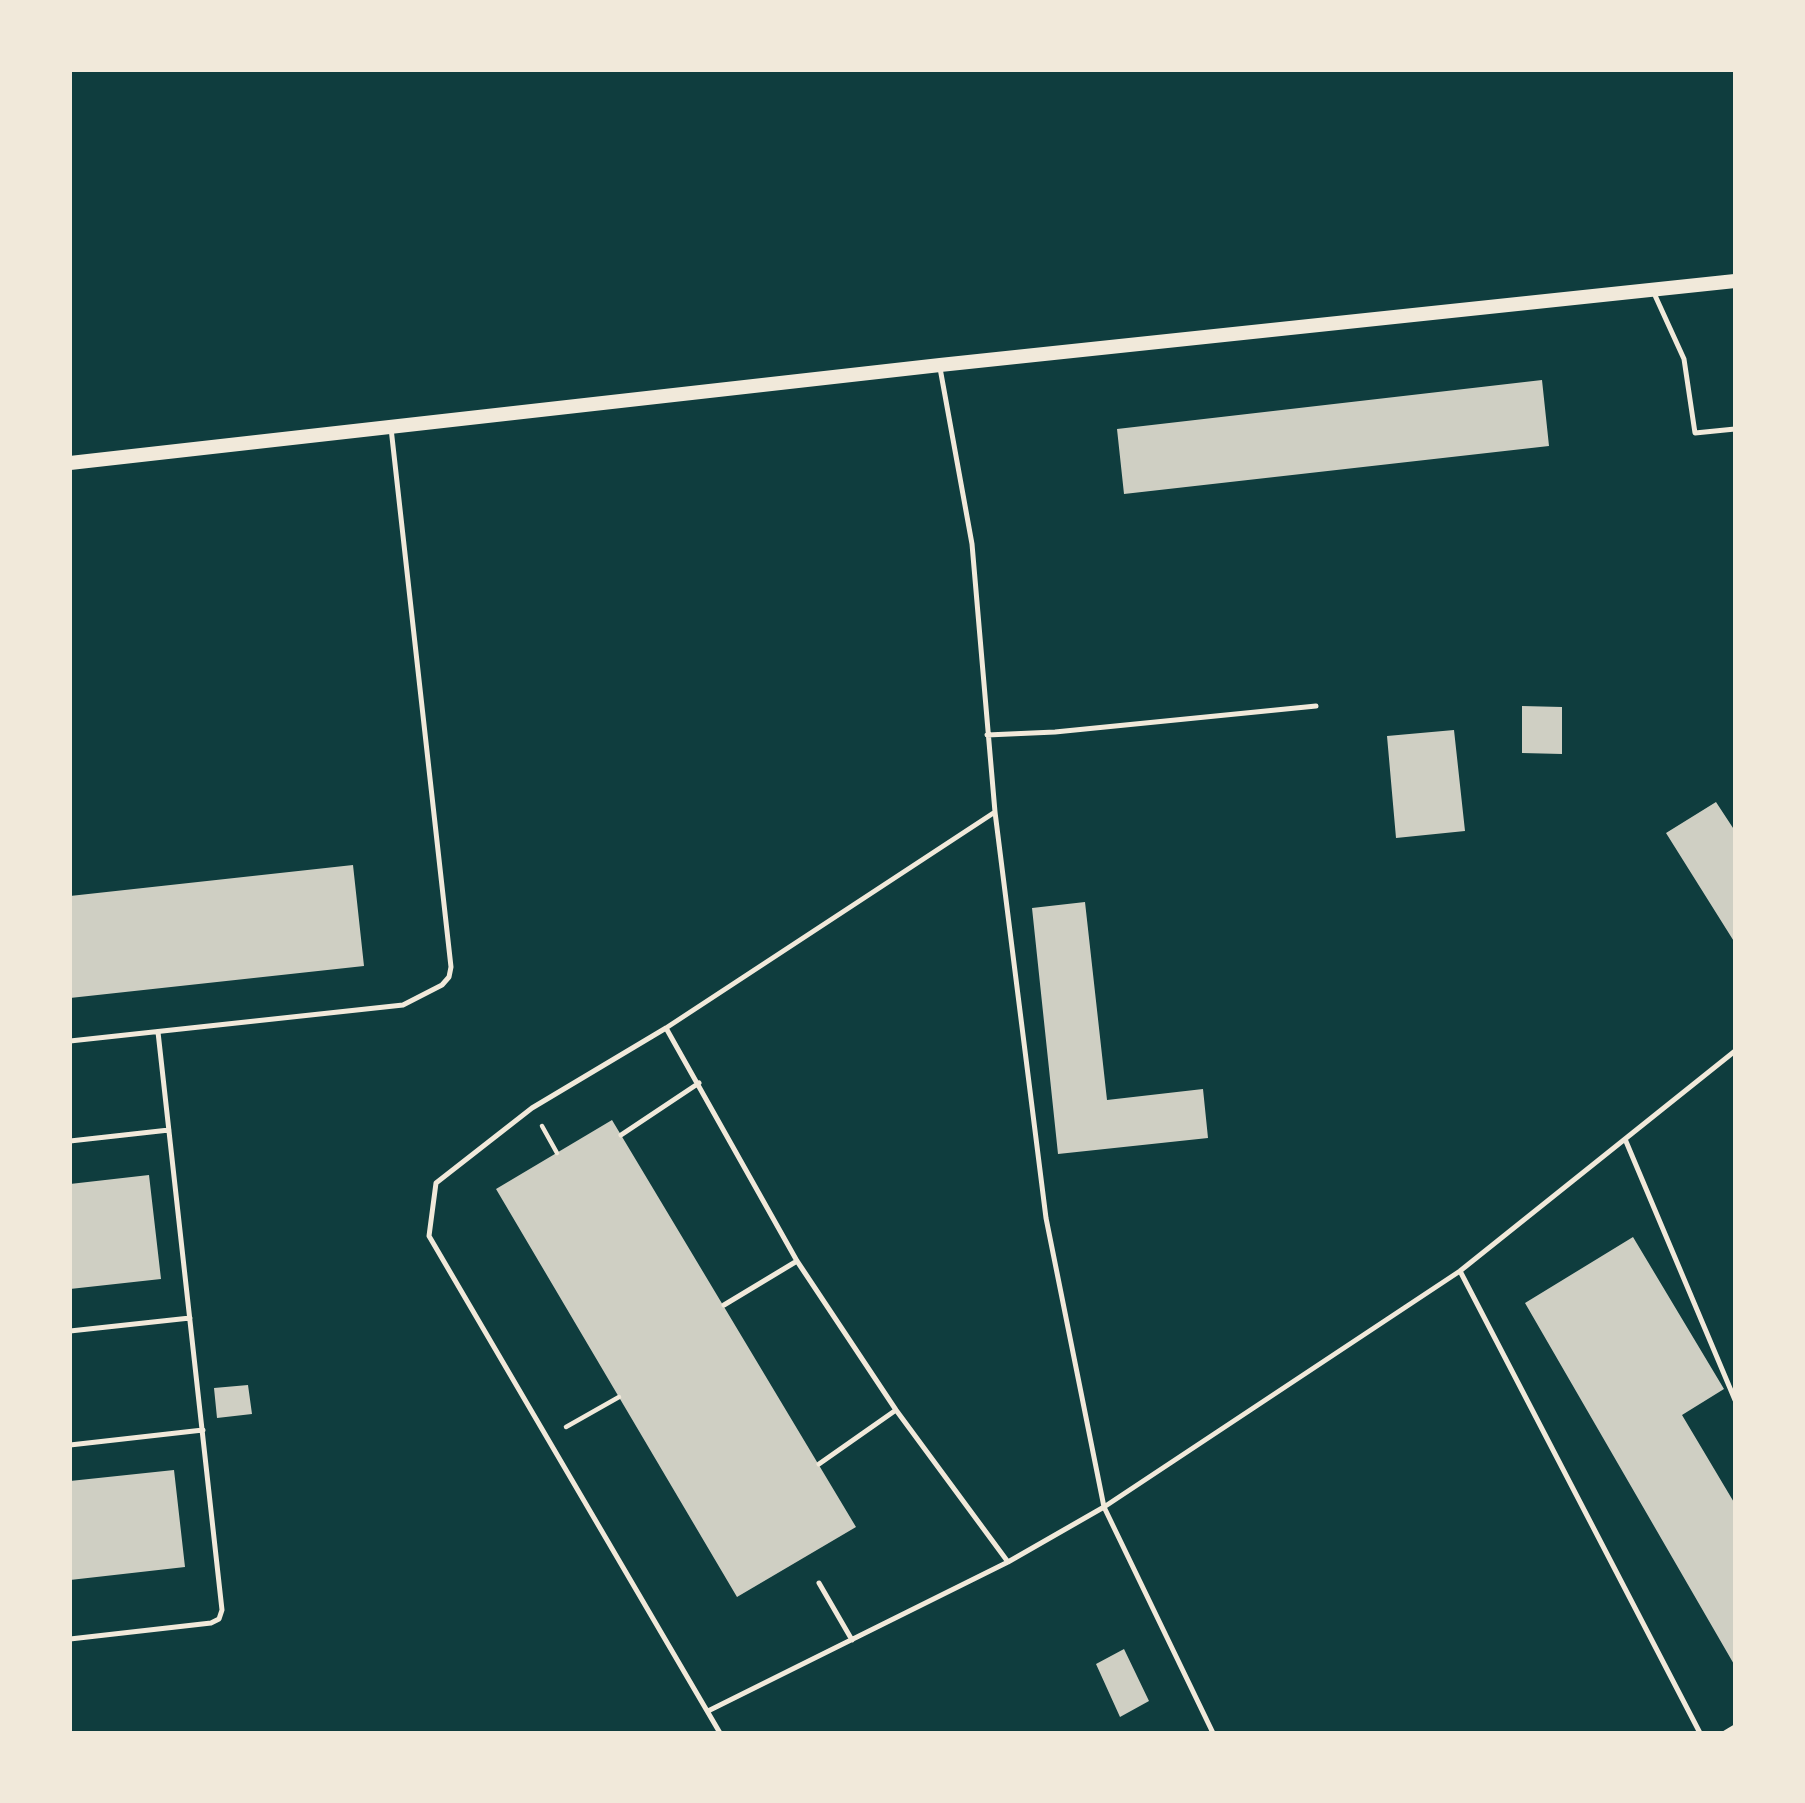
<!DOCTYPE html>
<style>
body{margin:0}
#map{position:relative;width:1805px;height:1803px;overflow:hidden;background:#0f3d3e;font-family:Helvetica,sans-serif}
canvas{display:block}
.frame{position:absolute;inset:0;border:72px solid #f1e9da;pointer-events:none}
</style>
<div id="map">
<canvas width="1805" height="1803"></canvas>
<div class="frame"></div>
</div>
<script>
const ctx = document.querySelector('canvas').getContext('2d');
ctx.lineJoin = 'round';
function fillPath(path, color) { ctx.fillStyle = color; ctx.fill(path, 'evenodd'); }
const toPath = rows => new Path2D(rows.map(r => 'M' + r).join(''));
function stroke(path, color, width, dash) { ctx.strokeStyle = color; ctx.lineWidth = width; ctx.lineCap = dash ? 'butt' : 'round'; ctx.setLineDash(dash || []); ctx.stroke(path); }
fillPath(toPath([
 [1542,380,1549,446,1124,494,1117,429],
 [1522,706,1562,707,1562,754,1522,753],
 [1454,730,1465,831,1396,838,1387,736],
 [1716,802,1735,831,1735,943,1666,833],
 [353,865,364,966,70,998,70,896],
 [1085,902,1107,1100,1203,1089,1208,1138,1058,1154,1032,908],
 [612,1120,856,1527,737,1597,496,1189],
 [149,1175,161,1279,70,1289,70,1184],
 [1633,1237,1724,1389,1682,1415,1735,1504,1735,1666,1525,1303],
 [248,1385,252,1414,217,1418,214,1388],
 [174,1470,185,1567,70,1580,70,1481],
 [1124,1649,1149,1701,1120,1717,1096,1664]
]), '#cfcfc3');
stroke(toPath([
 [542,1126,557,1153],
 [566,1427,619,1397]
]), '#f1e9da', 4.5);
stroke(toPath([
 [1653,291,1684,359,1695,433,1735,429],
 [940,368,972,544,995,812,1046,1218,1104,1507,1213,1733],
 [987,735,1055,732,1316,706],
 [666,1028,797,1261,896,1410,1008,1562],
 [70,1041,403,1005,442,985,449,977,451,967,391,428],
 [621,1135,699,1083],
 [1625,1139,1735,1400],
 [70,1141,169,1130],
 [1460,1271,1700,1733],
 [724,1305,797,1261],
 [70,1331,190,1318],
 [70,1445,203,1430],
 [819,1464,896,1410],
 [819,1583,852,1640],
 [70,1639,211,1623,219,1619,222,1610,158,1032],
 [708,1711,1008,1562,1104,1507,1460,1271,1735,1051],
 [720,1733,429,1236,436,1183,532,1108,666,1028,995,812],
 [1725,1733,1735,1727]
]), '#f1e9da', 5);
stroke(toPath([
 [70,463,940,365,1735,281]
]), '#f1e9da', 14);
</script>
